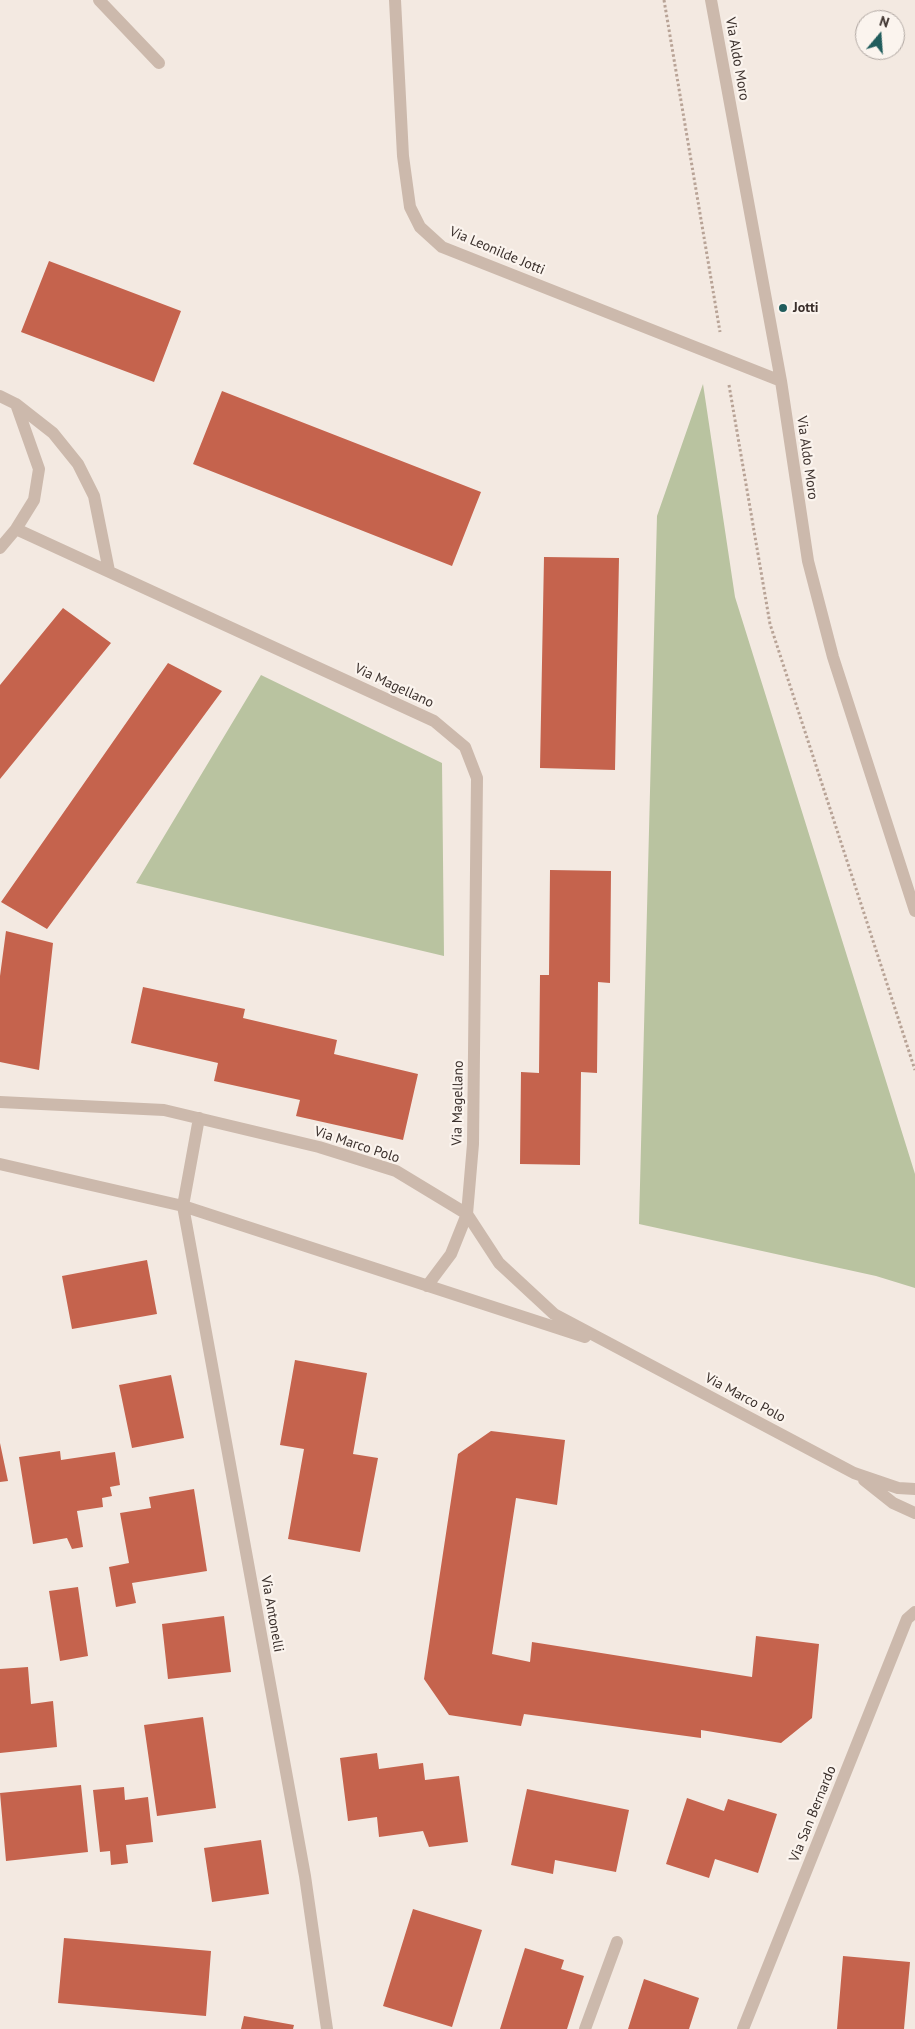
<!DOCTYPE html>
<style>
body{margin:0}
#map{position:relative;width:915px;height:2029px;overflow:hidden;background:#f3e9e1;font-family:"PT Sans",sans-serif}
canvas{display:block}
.north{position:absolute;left:855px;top:10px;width:50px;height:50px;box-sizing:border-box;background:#fbf4ee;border:1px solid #aea5a0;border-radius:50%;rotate:18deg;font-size:14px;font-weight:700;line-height:20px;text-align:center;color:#3a2f2b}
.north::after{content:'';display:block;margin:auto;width:18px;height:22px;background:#205c5c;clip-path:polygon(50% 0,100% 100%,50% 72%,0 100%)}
</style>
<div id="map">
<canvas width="915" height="2029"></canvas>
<div class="north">N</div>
</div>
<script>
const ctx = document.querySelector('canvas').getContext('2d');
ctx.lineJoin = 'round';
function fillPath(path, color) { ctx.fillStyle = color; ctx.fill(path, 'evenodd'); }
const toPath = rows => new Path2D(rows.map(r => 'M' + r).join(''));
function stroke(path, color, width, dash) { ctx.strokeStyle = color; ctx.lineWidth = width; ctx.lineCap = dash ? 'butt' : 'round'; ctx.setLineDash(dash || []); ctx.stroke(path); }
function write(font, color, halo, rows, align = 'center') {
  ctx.font = font + ' "PT Sans",sans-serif'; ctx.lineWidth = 4.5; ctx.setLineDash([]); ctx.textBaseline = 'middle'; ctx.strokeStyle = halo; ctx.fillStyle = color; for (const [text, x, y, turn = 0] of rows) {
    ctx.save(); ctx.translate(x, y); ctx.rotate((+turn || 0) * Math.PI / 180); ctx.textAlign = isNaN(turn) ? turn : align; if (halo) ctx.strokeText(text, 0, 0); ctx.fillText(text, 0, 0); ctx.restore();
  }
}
fillPath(toPath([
 [703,384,735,597,915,1174,915,1288,876,1276,639,1224,657,516],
 [261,675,442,763,444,956,136,883]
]), '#b9c3a0');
fillPath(toPath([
 [49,261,181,311,154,382,21,332],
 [222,391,481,492,452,566,193,464],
 [544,557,619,558,615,770,540,768],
 [63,608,111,643,0,779,0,685],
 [168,663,222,691,47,929,1,902],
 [550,870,611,871,610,983,598,982,597,1073,581,1072,580,1165,520,1164,521,1072,539,1073,540,975,549,975],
 [6,931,53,943,39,1070,0,1062,0,976],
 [143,987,245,1009,243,1018,337,1040,334,1054,418,1074,403,1140,296,1116,300,1100,214,1081,218,1063,131,1043],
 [147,1260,157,1314,72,1329,62,1276],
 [295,1360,367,1373,353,1454,378,1458,360,1552,288,1539,304,1449,280,1445],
 [171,1375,184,1438,132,1448,119,1385],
 [491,1431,565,1440,557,1505,516,1498,492,1654,530,1662,532,1642,752,1677,756,1636,819,1644,812,1718,781,1743,701,1730,701,1738,524,1714,521,1726,449,1715,424,1679,458,1454],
 [0,1443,8,1481,0,1482],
 [60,1451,61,1460,115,1452,120,1485,110,1487,112,1496,102,1498,103,1507,77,1511,83,1547,72,1549,67,1538,33,1544,19,1457],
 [194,1489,207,1571,132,1583,136,1603,116,1607,109,1567,129,1563,120,1513,151,1508,149,1497],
 [78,1587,88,1656,60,1661,49,1591],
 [224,1616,231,1672,168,1679,162,1624],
 [28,1667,31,1704,53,1701,57,1747,0,1753,0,1669],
 [203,1717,216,1808,157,1816,144,1725],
 [377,1753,379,1769,423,1763,425,1780,459,1776,468,1842,429,1847,423,1831,379,1837,377,1817,348,1821,340,1758],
 [81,1785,88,1852,6,1861,0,1793],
 [124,1787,125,1800,148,1797,153,1842,126,1845,128,1863,111,1865,110,1851,100,1852,93,1790],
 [527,1789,629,1810,616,1872,555,1860,553,1874,511,1865],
 [687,1798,724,1811,728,1799,777,1814,758,1873,715,1859,709,1878,666,1864],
 [261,1840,269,1894,212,1902,204,1848],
 [413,1909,482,1930,452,2027,383,2006],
 [64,1938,211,1951,206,2016,58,2003],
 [525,1948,564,1960,561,1969,584,1976,567,2029,500,2029],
 [843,1956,910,1962,904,2029,837,2029],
 [644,1979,699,1998,689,2029,628,2029],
 [244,2016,294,2025,293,2029,241,2029]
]), '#c5634d');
stroke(toPath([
 [664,0,720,332],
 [729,385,770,624,915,1070]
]), '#b8a396', 3, [2.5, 2.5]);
stroke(toPath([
 [585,2029,617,1942]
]), '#ccb9ac', 12);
stroke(toPath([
 [99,0,159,63],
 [395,0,403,156,410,207,420,227,442,247,781,381],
 [711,0,781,381,808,561,833,657,915,911],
 [0,396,16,404,53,433,78,464,94,496,109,571],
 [16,529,434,721,465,747,477,778,473,1144,467,1214,451,1254,427,1286],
 [0,548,16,529,34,500,39,469,16,404],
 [0,1102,164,1110,319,1147,396,1171,467,1214,499,1263,554,1314,854,1473,898,1488,915,1489],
 [199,1118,183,1206,305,1876,327,2029],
 [0,1164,183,1206,585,1337],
 [864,1480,893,1503,915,1513],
 [743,2029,907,1619,915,1612]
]), '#ccb9ac', 12);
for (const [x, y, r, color] of [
 [783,308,5,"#205c5c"]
]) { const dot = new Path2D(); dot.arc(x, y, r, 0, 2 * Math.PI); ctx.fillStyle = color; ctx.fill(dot); stroke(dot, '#fbf4ee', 2); }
write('14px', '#3a2f2b', '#fbf4ee', [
 ["Via Aldo Moro",737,59,80],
 ["Via Leonilde Jotti",497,251,23],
 ["Via Aldo Moro",807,458,82],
 ["Via Magellano",394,686,25],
 ["Via Magellano",458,1103,-89],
 ["Via Marco Polo",357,1145,18],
 ["Via Marco Polo",745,1398,28],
 ["Via Antonelli",272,1614,80],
 ["Via San Bernardo",813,1814,-68]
]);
write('bold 14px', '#3a2f2b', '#fbf4ee', [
 ["Jotti",793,308]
], 'left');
</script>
